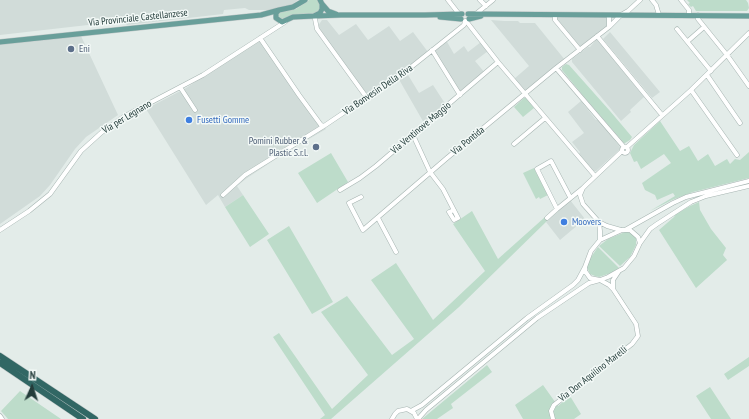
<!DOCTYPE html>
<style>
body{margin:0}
#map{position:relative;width:749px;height:419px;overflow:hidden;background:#e3ece9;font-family:"PT Sans Narrow",sans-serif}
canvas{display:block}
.north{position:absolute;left:12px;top:367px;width:40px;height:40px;-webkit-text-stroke:3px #f3f9f7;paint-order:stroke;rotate:3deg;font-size:11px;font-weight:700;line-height:16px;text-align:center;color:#233c3a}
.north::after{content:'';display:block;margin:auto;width:14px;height:18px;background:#233c3a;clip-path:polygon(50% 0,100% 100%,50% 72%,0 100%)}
</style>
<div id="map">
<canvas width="749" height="419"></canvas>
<div class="north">N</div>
</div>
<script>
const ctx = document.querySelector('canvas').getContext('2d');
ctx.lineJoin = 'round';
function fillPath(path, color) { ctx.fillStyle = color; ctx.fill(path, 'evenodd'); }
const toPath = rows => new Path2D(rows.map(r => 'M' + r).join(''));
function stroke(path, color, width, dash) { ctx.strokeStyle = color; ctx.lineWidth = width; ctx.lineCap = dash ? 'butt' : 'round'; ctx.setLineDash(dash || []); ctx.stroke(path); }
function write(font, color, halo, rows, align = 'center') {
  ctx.font = font + ' "PT Sans Narrow",sans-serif'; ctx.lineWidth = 3; ctx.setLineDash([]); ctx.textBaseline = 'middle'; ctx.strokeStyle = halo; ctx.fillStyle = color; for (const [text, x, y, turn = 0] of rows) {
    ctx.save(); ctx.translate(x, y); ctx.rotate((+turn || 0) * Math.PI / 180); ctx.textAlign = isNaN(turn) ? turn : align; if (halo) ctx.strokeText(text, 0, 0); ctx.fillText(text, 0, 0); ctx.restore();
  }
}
fillPath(toPath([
 [0,0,298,0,289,7,279,7,274,10,249,10,245,8,224,10,223,14,127,25,123,21,0,35],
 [556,18,608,18,608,28,580,48],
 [322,20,327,20,339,35,356,24,368,40,389,26,400,41,413,32,428,52,405,70,419,93,433,85,446,105,424,123,397,76,366,98,318,26],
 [491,20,504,21,518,21,520,23,535,23,565,60,526,93,514,79,529,66],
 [610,32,660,92,652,98,603,39],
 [81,36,118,115,86,137,75,149,50,185,40,196,0,224,0,45,17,41,29,42],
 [261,39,326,129,285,153,247,178,237,186,243,195,225,207,218,195,206,205,146,109,186,88],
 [446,40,454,54,464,46,468,52,481,42,488,51,475,61,485,73,460,94,434,50],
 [596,40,598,40,644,97,630,110,631,112,621,121,572,62,572,59,588,47,590,47],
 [581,101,596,120,598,119,620,147,620,149,596,171,593,171,579,154,580,152,572,142,584,133,568,112],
 [570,200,585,219,560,240,546,222]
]), '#d1dcd9');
fillPath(toPath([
 [309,0,317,0,320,3,321,6,319,12,312,14,293,15,283,20,278,16,279,13,283,11,296,9],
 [687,0,746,0,748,3,749,8,747,11,696,11,693,6,691,7,688,4,690,3],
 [566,64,569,65,610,111,632,137,630,140,625,143,624,143,585,98,562,70,562,67],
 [524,98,526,98,534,108,523,117,514,107],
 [660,121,680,151,689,146,698,161,708,154,715,166,727,159,730,164,735,159,740,160,749,152,749,178,693,192,672,200,650,211,675,196,673,193,657,200,655,195,645,190,642,183,671,163,664,154,641,169,637,161,634,162,630,153,634,145],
 [331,153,348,182,317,203,298,173],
 [534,168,548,195,540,199,539,197,536,199,523,173],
 [243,195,269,234,250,247,225,207],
 [699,202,700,210,711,229,726,248,723,255,727,260,696,288,659,230,674,217,676,214,690,206],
 [472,211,498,259,545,217,548,220,459,307,331,419,320,419,325,415,273,337,279,333,332,409,368,375,321,312,347,296,392,355,414,339,371,280,396,263,433,320,485,271,453,224],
 [289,226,333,302,312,314,267,240],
 [625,232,628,232,633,234,636,238,636,245,630,257,620,266,599,246,608,239],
 [598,247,619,268,611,273,599,277,595,276,590,274,587,267,589,260],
 [749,357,749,366,728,380,724,374],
 [487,365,492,372,451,404,453,408,437,419,422,419],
 [543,385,558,406,570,396,581,414,574,419,523,419,515,405],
 [710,387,731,419,711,419,696,396],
 [20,391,61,419,8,419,1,411]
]), '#bddcca');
const minor = toPath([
 [448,0,459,14],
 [480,0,486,6],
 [652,0,656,5,659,15],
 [681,0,689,10,689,15],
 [477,13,493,0],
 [555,15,555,20,580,50],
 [609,15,609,27],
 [698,15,698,19,727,55,749,86],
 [315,19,317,29,367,98],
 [466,21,498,62,595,176],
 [677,29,711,71],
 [597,36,662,115],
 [260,38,299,95,321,125,324,126],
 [688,41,704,27],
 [432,50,460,95],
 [556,68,624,147],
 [707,75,740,123],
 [180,87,195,110],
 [691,90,737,155],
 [413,135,430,172,443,189,458,218,454,220,449,212,454,210],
 [514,144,545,118],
 [627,147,691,90,749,33],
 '622 150a3 3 0 1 1 6 0a3 3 0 1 1-6 0Z',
 [340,190,360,178,376,166,498,62],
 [223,195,245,175,324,126,410,68,464,25,465,21],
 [361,197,349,203,363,230,447,158,556,68,609,27,621,15,628,11,640,0],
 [570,197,551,161,537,169,557,209,583,188],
 [378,218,396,252],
 [547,218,557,209],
 [599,222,600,231,600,240],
 [0,230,29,211,50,194,81,151,102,132,125,116,203,75,285,22],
 [621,230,607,226,599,222,583,204,580,195,583,188,586,185,622,151],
 [622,230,630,230,638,237,640,243,634,256,624,268,608,277,600,280,590,278,585,271,585,267,591,251,600,240,622,230],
 [625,230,673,203,686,197,749,181],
 [640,243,650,229,657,224,691,202,706,196,749,186],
 [411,411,422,405,527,318,573,285,578,280,585,267],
 [0,416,2,419],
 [392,419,395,414,398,411,407,409,414,413,417,419],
 [418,419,426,410,537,318,589,283,600,280,609,285,613,289,613,280,619,271],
 [553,419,551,411,554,405,632,344,638,336,636,324,613,289]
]);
const major = toPath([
 [305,0,293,7,279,10,276,13,276,18,282,22,293,17,314,16,320,13,322,9,322,4,320,0],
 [322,4,328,11,336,14],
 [468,14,749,16],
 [314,16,341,15,425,15,462,14],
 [440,17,461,19],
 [469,19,481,16],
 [0,42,261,15,279,10]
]);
const highway = toPath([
 [0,356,95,419],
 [0,363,83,419]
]);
stroke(minor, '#a6b4b1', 5);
stroke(major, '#c1c8c8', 6);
stroke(highway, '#c1c8c8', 7);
stroke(minor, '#fff', 4);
stroke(major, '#699f9a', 5);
stroke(highway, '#316764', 6);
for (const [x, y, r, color] of [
 [71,49,4,"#5c6f8a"],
 [189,120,4,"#3f7fe0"],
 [316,147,4,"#5c6f8a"],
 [564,222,4,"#3f7fe0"]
]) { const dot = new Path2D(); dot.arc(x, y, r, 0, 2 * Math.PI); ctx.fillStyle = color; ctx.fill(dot); stroke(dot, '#f3f9f7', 1.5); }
write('10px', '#233c3a', '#f3f9f7', [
 ["Via Provinciale Castellanzese",138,18,-6],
 ["Via Bonvesin Della Riva",378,90,-34],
 ["Via per Legnano",127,117,-31],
 ["Via Ventinove Maggio",421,128,-40],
 ["Via Pontida",468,141,-39],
 ["Via Don Aquilino Marelli",593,374,-38]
]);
write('10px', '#4e5e75', '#f3f9f7', [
 ["Eni",79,49],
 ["Pomini Rubber &",308,141,"right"],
 ["Plastic S.r.l.",308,153,"right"]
], 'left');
write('10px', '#366cbe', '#f3f9f7', [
 ["Fusetti Gomme",197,120],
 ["Moovers",572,222]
], 'left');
</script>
